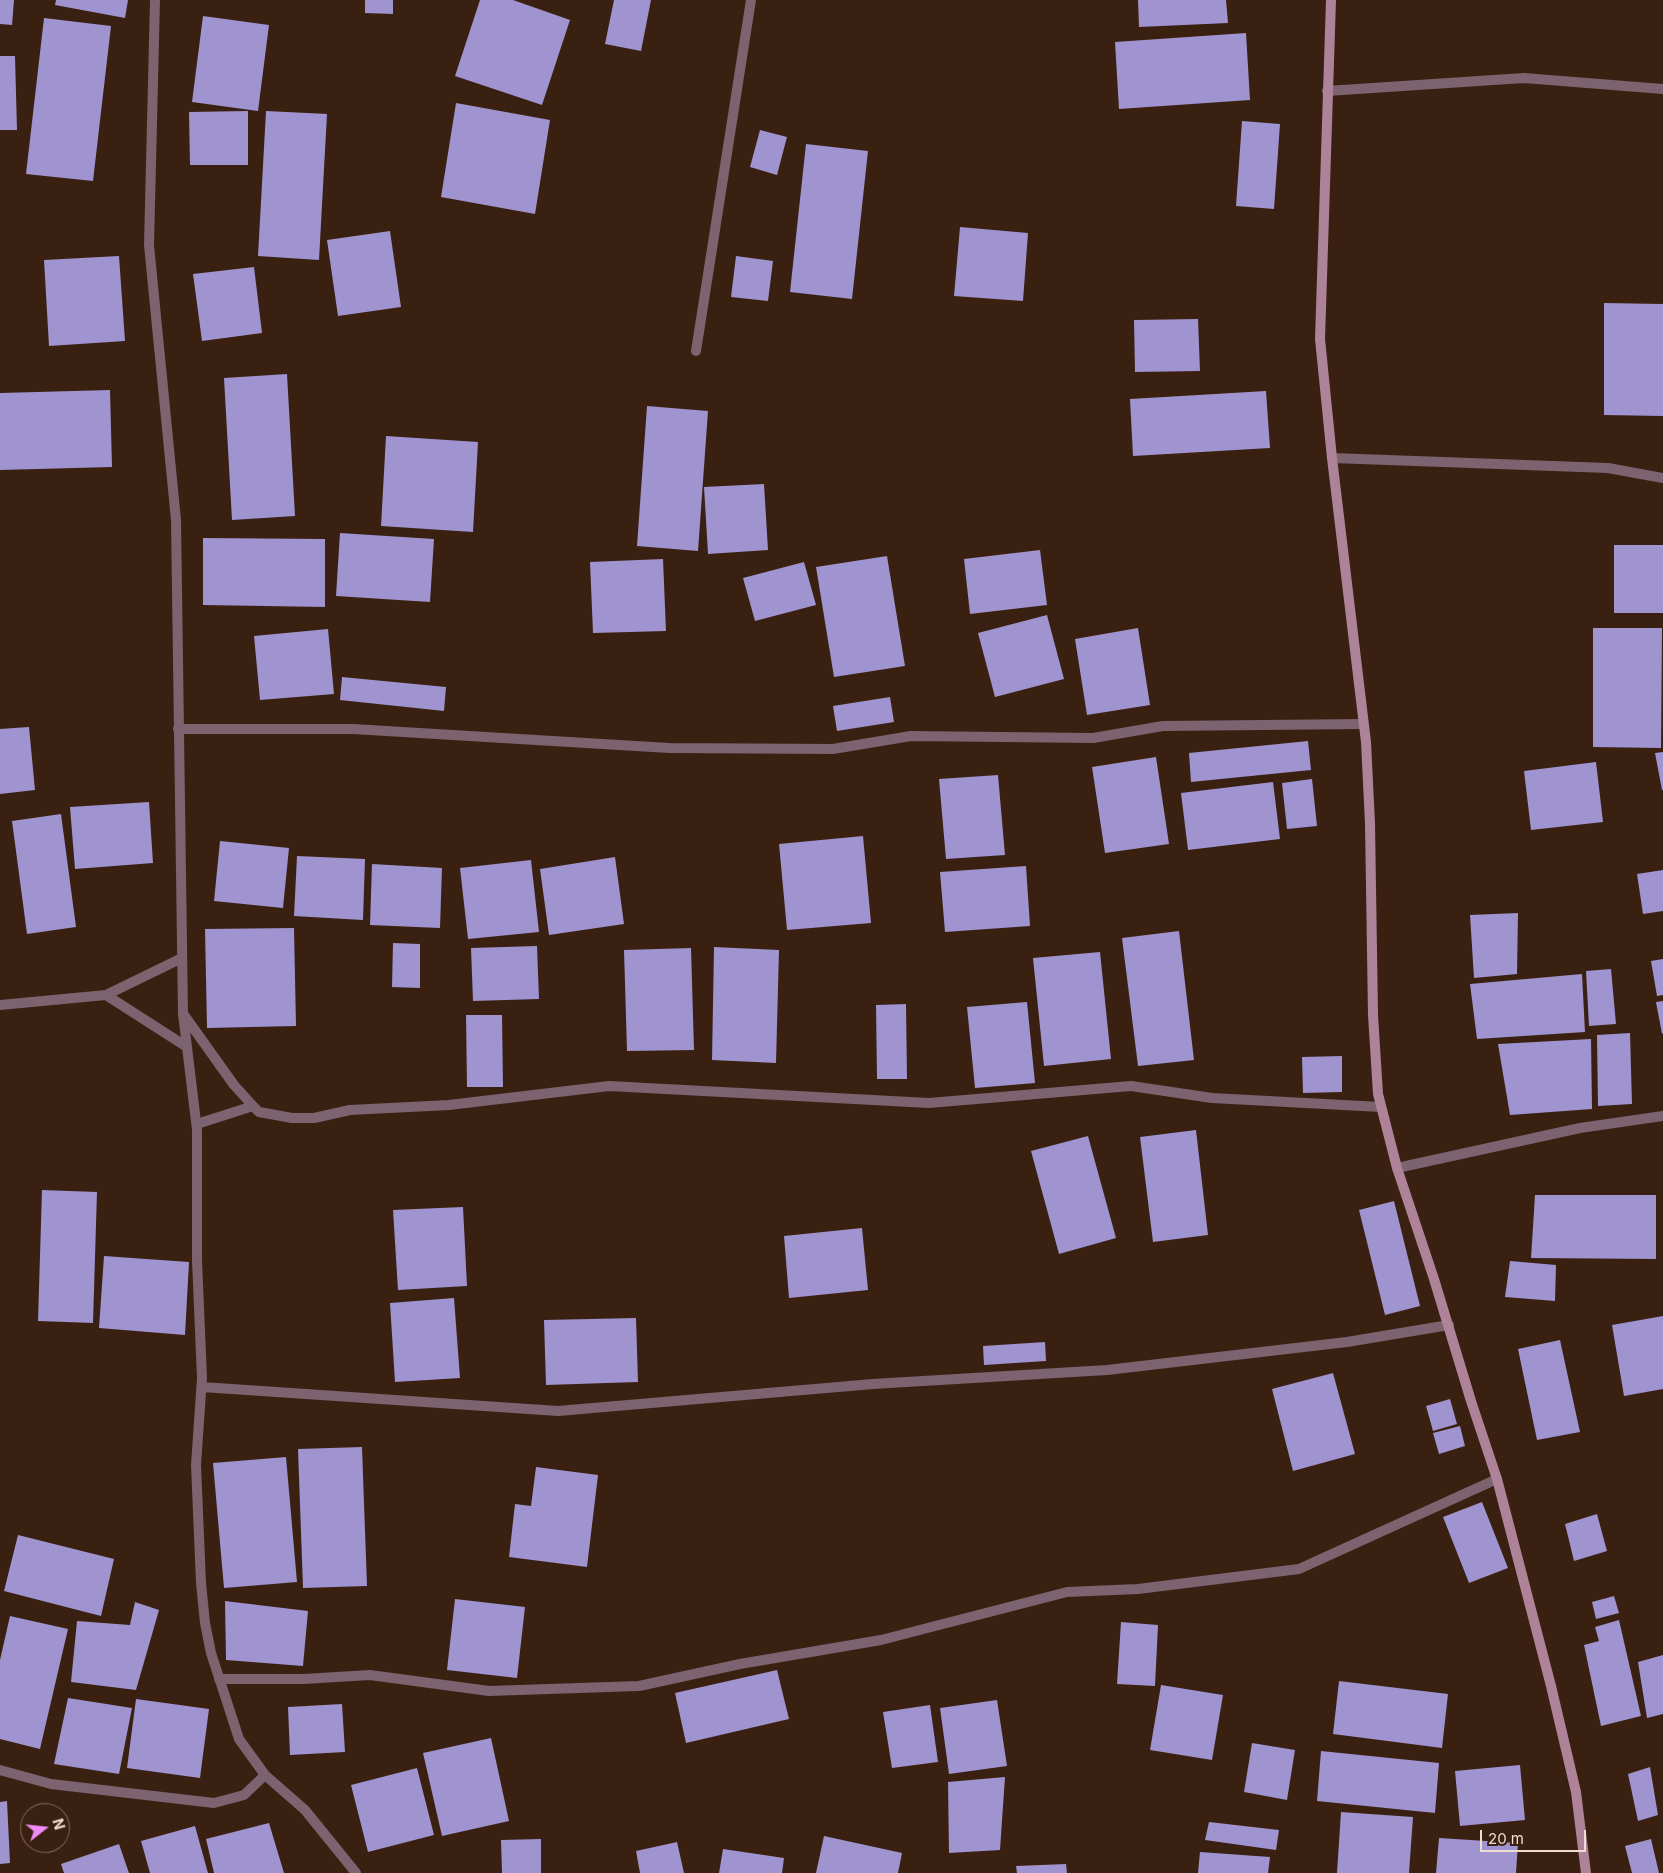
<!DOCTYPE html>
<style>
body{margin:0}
#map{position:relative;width:1663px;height:1873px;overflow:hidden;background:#3a2010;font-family:Inter,sans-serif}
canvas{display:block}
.north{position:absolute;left:20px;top:1803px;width:50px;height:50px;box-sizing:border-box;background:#3a2010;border:1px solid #826b5e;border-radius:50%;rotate:74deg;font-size:14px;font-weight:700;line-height:20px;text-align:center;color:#efdcd2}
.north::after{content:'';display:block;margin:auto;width:18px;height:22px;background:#ef8bf7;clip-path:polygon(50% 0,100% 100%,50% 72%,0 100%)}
.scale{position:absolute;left:1480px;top:1830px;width:106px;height:22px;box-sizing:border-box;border:2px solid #efdcd2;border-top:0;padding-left:6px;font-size:15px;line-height:18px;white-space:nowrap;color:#efdcd2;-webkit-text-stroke:4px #3a2010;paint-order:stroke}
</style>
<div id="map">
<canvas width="1663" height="1873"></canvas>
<div class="north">N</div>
<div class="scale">20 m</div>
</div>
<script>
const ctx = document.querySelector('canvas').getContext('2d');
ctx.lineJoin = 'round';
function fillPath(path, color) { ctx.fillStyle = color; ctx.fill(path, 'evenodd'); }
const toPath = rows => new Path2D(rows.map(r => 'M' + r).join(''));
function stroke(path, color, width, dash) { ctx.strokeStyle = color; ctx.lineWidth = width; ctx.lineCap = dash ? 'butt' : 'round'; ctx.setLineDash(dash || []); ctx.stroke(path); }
fillPath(toPath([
 [0,0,14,0,12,25,0,24],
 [56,0,128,0,125,18,55,5],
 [365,0,393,0,393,14,365,13],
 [480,0,513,0,570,20,542,105,455,76],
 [614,0,651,0,641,51,605,44],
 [1138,0,1226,0,1228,23,1139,27],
 [203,16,269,25,258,111,192,102],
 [44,18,111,26,93,181,26,174],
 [1246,33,1250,100,1119,109,1115,42],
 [0,56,15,56,17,130,0,130],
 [456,103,550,120,535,214,441,197],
 [248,111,248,165,190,165,189,112],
 [266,111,327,114,319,260,258,256],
 [1242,121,1280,124,1274,209,1236,206],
 [760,130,787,137,777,175,750,167],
 [806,144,868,151,852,299,790,292],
 [960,227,1028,233,1023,301,954,296],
 [390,231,401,307,338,316,327,240],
 [119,256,125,341,49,346,44,260],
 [736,256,773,261,768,301,731,297],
 [254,267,262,333,202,341,193,274],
 [1604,303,1663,304,1663,416,1604,415],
 [1198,319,1200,371,1135,372,1134,320],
 [287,374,295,516,232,520,224,378],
 [110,390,112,467,0,470,0,393],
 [1266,391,1270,448,1133,456,1130,399],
 [647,406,708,411,698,551,637,546],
 [386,436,478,442,473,532,381,526],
 [764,484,768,550,708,554,704,487],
 [340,533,434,539,430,602,336,596],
 [203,538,325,539,325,607,203,605],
 [1614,545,1663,545,1663,613,1614,613],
 [1040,550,1047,605,970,614,964,559],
 [887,556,905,666,834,677,816,567],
 [663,559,666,631,593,633,590,562],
 [804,562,816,605,755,621,743,578],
 [1047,615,1064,679,995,697,978,633],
 [1138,628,1150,705,1087,715,1075,639],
 [1593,628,1662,628,1661,748,1593,747],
 [328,629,334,694,260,700,254,636],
 [342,677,446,687,444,711,340,700],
 [890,697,894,722,837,731,833,706],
 [29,727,35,790,0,794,0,729],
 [1308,741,1311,770,1191,782,1189,753],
 [1663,752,1663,790,1662,790,1655,753],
 [1156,757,1169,844,1105,853,1092,767],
 [1596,762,1603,822,1531,830,1524,771],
 [998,775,1005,855,946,859,939,779],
 [1312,779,1317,826,1287,829,1282,783],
 [1273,782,1280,839,1188,850,1181,793],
 [149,802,153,863,75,869,70,807],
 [61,814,76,927,27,934,12,821],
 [863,836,871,923,787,930,779,844],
 [220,841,289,848,283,908,214,901],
 [297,856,365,859,363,920,294,916],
 [615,857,624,924,549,935,540,869],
 [531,860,539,932,468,939,460,868],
 [372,864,442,868,440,928,370,925],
 [1026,866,1030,926,945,932,940,872],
 [1663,870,1663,911,1643,914,1637,874],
 [1518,913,1517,974,1474,978,1470,915],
 [294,928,296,1026,207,1028,205,929],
 [1179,931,1194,1060,1138,1066,1122,938],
 [393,943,420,944,420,988,392,987],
 [537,946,539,999,473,1001,471,948],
 [714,947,779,950,776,1063,712,1060],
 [691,948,694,1050,627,1051,624,950],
 [1100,952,1111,1059,1044,1066,1033,958],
 [1663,959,1663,995,1657,996,1651,961],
 [1611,969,1616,1024,1589,1026,1586,971],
 [1582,974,1585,1032,1477,1039,1470,984],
 [1663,1001,1663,1033,1662,1034,1656,1002],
 [1027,1002,1035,1083,975,1088,967,1007],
 [906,1004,907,1079,877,1079,876,1005],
 [466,1015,502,1015,503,1087,467,1087],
 [1630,1033,1632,1104,1598,1106,1597,1035],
 [1591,1039,1592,1109,1510,1115,1498,1044],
 [1342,1056,1342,1092,1303,1093,1302,1057],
 [1196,1130,1208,1235,1153,1242,1140,1137],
 [1088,1136,1116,1238,1059,1254,1031,1151],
 [42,1190,97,1192,93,1323,38,1321],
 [1535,1195,1656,1195,1656,1259,1531,1258],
 [1394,1201,1420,1306,1385,1315,1359,1210],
 [463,1207,467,1286,398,1290,393,1210],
 [862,1228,868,1290,789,1298,784,1236],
 [104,1256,189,1262,185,1335,99,1328],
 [1510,1261,1556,1265,1555,1301,1505,1297],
 [454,1298,460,1378,395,1382,390,1303],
 [1663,1316,1663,1389,1624,1396,1612,1325],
 [636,1318,638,1382,546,1385,544,1320],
 [1560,1340,1580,1432,1537,1440,1518,1349],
 [1045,1342,1046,1361,984,1365,983,1346],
 [1333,1373,1355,1454,1293,1471,1272,1389],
 [1450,1399,1457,1424,1433,1431,1426,1406],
 [1460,1426,1465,1446,1439,1454,1433,1433],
 [362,1447,367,1586,303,1588,298,1449],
 [286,1457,297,1582,224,1588,213,1463],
 [536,1467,598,1475,587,1567,509,1557,515,1504,531,1506],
 [1482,1502,1508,1568,1469,1583,1443,1517],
 [1597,1514,1607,1551,1574,1561,1565,1524],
 [18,1535,114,1559,101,1616,4,1591],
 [1614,1596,1619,1613,1596,1619,1592,1602],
 [455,1599,525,1607,517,1678,447,1670],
 [225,1601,308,1611,303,1666,226,1660],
 [135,1602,159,1610,136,1690,71,1682,77,1621,130,1625],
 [10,1616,68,1629,40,1749,0,1739,0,1660],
 [1619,1620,1641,1716,1601,1726,1584,1645,1599,1641,1595,1627],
 [1121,1622,1158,1625,1155,1686,1117,1684],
 [1663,1655,1663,1714,1647,1718,1638,1662],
 [777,1670,789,1719,686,1743,675,1693],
 [1339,1681,1448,1694,1442,1748,1333,1734],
 [1161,1685,1223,1695,1212,1760,1150,1750],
 [68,1698,132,1708,119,1774,54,1764],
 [136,1699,209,1709,200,1778,127,1768],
 [997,1700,1007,1766,949,1774,940,1708],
 [342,1704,345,1752,290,1755,288,1707],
 [930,1705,938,1762,892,1768,883,1712],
 [491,1738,509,1821,442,1836,423,1753],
 [1252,1743,1295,1750,1287,1800,1244,1792],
 [1321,1751,1439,1763,1435,1813,1317,1801],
 [1520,1765,1525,1820,1460,1826,1455,1771],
 [1650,1767,1658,1815,1638,1821,1628,1774],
 [417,1768,434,1835,368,1852,351,1785],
 [1005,1777,1000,1850,949,1853,948,1782],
 [7,1801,10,1863,0,1864,0,1802],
 [1341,1812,1413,1817,1409,1873,1337,1873],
 [1209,1822,1279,1830,1276,1850,1205,1840],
 [269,1823,284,1873,214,1873,206,1839],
 [195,1826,208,1873,150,1873,141,1841],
 [824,1836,902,1853,898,1873,816,1873],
 [1439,1838,1518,1843,1516,1873,1436,1873],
 [541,1839,541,1873,502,1873,501,1840],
 [1651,1839,1659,1873,1632,1873,1625,1846],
 [677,1842,684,1873,640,1873,636,1851],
 [119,1844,129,1873,64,1873,61,1864],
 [723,1849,784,1858,782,1873,719,1873],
 [1200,1852,1270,1857,1268,1873,1198,1873],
 [1066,1864,1067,1873,1017,1873,1016,1866]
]), '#9f93d0');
stroke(toPath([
 [155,0,149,245,176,520,183,1014,197,1130,197,1260,202,1378,196,1465,201,1583,205,1623,211,1653,239,1739,265,1775,305,1810,356,1873],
 [1327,91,1524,78,1663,89],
 [696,351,751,0],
 [1332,458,1608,468,1663,478],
 [178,729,353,729,669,748,833,749,911,736,1093,738,1163,726,1363,724],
 [106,995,187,1047],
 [0,1005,106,995,182,958],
 [184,1015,234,1085,253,1106,259,1112,292,1118,314,1118,350,1110,449,1105,609,1086,929,1103,1131,1086,1212,1098,1381,1107],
 [197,1124,253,1106],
 [1397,1168,1580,1128,1663,1116],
 [202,1387,558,1411,873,1384,1107,1370,1347,1342,1449,1325],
 [219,1679,303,1679,370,1675,489,1691,639,1686,740,1664,881,1640,1067,1592,1138,1589,1299,1569,1497,1479],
 [0,1770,51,1784,214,1803,244,1795,265,1775]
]), '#7d6270', 10);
stroke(toPath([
 [1331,0,1320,339,1332,458,1366,742,1370,823,1373,1015,1378,1094,1397,1168,1434,1279,1471,1401,1497,1479,1551,1686,1576,1792,1586,1873]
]), '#ae8399', 10);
</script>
